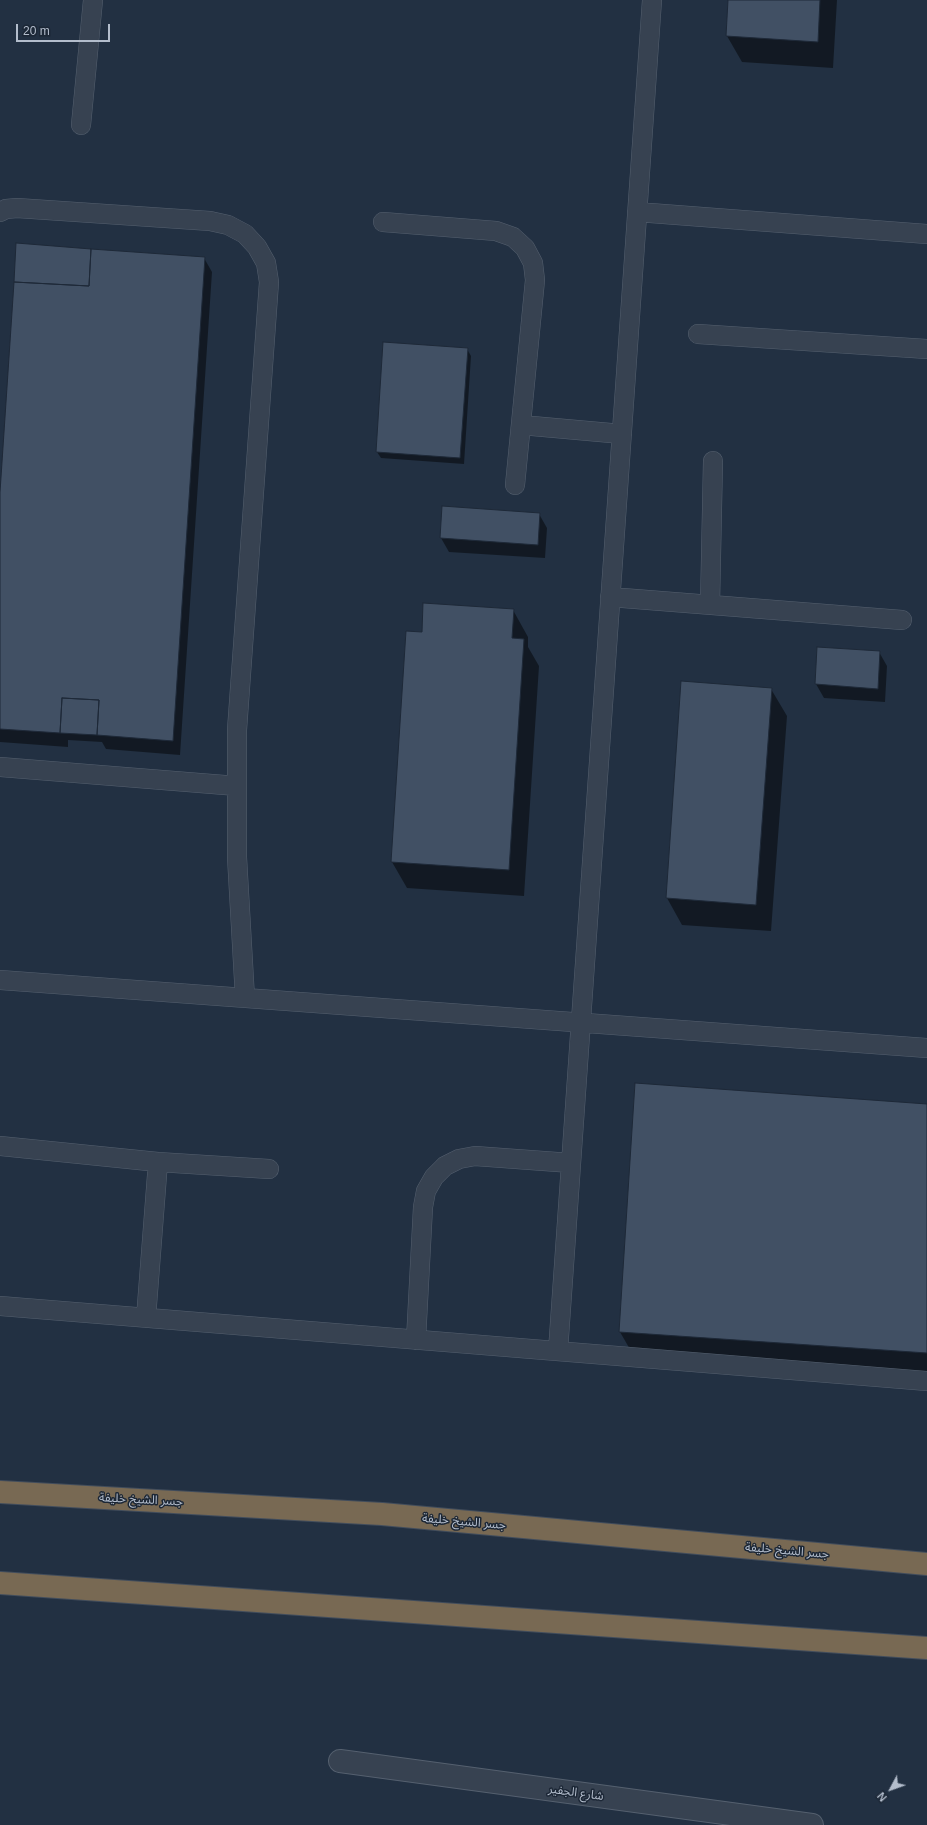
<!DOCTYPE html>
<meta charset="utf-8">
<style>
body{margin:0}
#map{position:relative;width:927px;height:1825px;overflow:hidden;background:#223042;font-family:Helvetica,sans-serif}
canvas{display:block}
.north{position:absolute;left:871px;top:1769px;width:40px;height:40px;-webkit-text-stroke:3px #1c2736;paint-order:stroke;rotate:229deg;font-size:11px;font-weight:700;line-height:16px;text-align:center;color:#b3bdcc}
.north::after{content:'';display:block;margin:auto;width:14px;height:18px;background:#b3bdcc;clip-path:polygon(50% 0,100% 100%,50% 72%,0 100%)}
.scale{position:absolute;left:16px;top:24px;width:94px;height:18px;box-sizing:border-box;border:2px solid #b3bdcc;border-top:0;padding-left:5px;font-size:12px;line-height:14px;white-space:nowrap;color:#b3bdcc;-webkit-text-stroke:3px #1c2736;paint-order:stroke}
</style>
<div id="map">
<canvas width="927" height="1825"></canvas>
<div class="north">N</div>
<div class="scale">20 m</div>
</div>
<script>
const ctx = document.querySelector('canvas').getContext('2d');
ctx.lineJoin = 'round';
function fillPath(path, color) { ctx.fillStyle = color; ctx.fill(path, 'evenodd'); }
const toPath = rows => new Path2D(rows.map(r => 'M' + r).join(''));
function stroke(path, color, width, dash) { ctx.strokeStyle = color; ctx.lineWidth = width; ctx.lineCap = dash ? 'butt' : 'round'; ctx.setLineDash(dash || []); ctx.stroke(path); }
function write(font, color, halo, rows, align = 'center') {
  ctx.font = font + ' Helvetica,"Noto Sans Arabic",sans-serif'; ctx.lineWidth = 3; ctx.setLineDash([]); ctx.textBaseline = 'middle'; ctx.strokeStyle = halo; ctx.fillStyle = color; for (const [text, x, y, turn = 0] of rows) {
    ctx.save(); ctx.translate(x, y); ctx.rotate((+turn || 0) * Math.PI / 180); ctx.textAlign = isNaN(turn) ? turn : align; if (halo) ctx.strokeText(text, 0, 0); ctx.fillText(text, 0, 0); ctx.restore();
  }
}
fillPath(toPath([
 [729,0,837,0,833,68,742,62,727,36],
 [204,258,212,272,180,755,106,749,102,742,68,740,68,747,0,742,0,507],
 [467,349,471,356,464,464,381,458,377,452],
 [539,514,547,528,545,558,449,552,441,538],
 [513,610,528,637,528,647,539,666,524,896,407,888,392,862],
 [879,652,887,666,885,702,824,698,816,684],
 [771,689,787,716,771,931,682,925,667,898],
 [927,1105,927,1378,635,1358,620,1332]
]), '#0007');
const building = toPath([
 [728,0,820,0,818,42,726,36,728,0],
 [16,243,91,249,89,286,14,282,16,243],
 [91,249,205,257,173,741,97,735,99,700,62,698,60,733,0,729,0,492,14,282,89,286,91,249],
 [383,342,468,348,460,458,376,452,383,342],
 [442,506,540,513,538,545,440,538,442,506],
 [423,603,514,609,512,638,524,639,509,870,391,862,406,631,422,632,423,603],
 [817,647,880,651,878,689,815,684,817,647],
 [681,681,772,688,756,905,666,898,681,681],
 [62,698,99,700,97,735,60,733,62,698],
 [635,1083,927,1104,927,1353,619,1332,635,1083]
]);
fillPath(building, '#415064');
stroke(building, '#1e2938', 1);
const service = toPath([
 [81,125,93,0],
 [0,212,6,209,17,208,210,221,228,225,245,234,257,247,266,263,269,282,237,730,237,857,245,998],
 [637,212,927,234],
 [383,222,496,231,513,237,525,248,533,263,535,280,515,485],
 [698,334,927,349],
 [521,425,622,434],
 [610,597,902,620],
 [710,605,713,461],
 [0,767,237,786],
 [0,980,927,1048],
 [0,1146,158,1162,269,1169],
 [0,1306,927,1381],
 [146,1318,158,1162],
 [416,1340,423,1207,426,1191,434,1177,445,1166,459,1159,475,1156,571,1163],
 [558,1351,652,0]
]);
const minor = toPath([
 [340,1761,812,1825]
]);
const motorway = toPath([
 [0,1492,382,1514,927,1564],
 [0,1583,927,1648]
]);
stroke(service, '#55606f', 20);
stroke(minor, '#55606f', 24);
stroke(motorway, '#424d5c', 24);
stroke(service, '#374251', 19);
stroke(minor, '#374251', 22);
stroke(motorway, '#786953', 22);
write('12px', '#b3bdcc', '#1c2736', [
 ["جسر الشيخ خليفة",141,1500,3],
 ["جسر الشيخ خليفة",464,1522,5],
 ["جسر الشيخ خليفة",787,1551,5],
 ["شارع الجفير",576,1793,8]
]);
</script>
